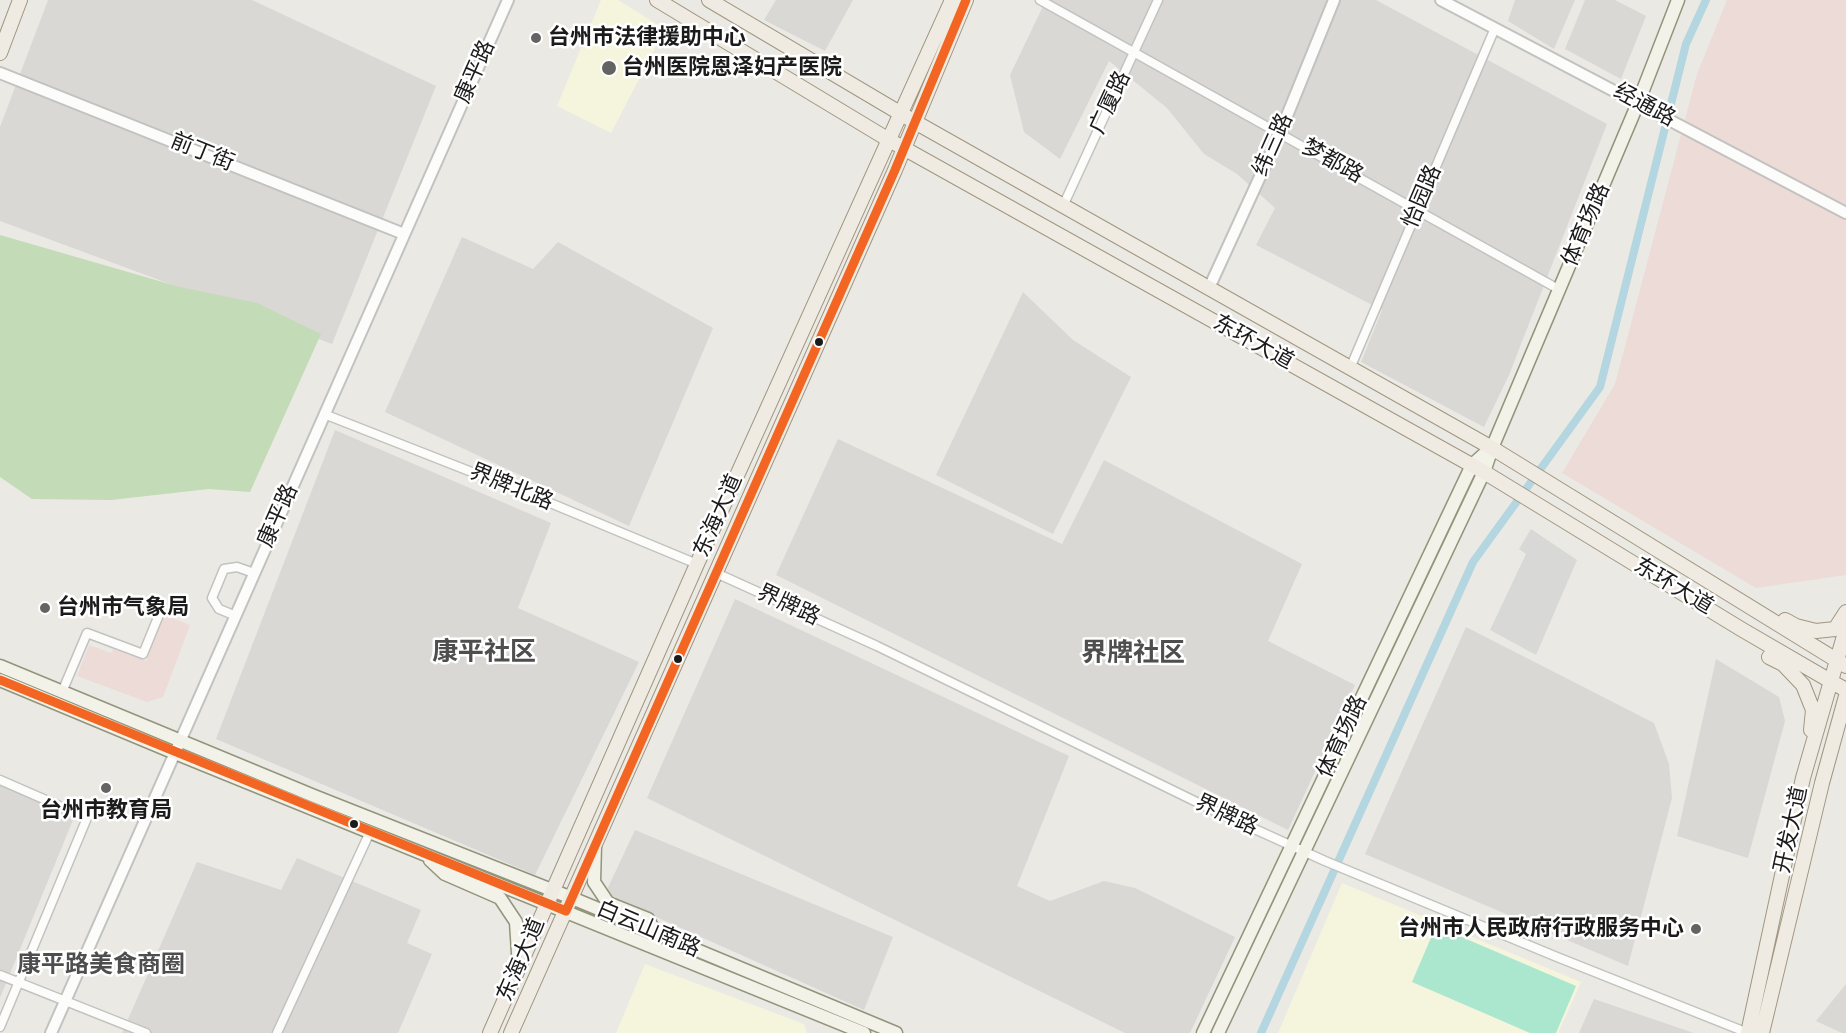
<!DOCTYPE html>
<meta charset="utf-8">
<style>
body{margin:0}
canvas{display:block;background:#eae9e4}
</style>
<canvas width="1846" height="1033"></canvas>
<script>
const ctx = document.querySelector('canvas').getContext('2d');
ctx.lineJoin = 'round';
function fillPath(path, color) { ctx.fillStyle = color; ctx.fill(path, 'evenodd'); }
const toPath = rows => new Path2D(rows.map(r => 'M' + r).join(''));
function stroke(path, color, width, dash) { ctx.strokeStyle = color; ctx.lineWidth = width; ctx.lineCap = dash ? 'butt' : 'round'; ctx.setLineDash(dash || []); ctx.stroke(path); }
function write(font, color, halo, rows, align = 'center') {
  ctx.font = font + ' "Sofia Sans Condensed","Noto Sans SC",sans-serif'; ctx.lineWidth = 5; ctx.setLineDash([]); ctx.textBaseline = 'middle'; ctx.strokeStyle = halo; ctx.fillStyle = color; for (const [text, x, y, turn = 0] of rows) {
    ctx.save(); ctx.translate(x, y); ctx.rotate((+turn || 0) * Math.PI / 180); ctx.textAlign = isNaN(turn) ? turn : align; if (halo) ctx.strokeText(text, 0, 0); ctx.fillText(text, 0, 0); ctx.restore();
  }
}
fillPath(toPath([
 [48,0,252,0,436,86,332,344,0,221,0,127],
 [776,0,853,0,825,51,764,20],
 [1046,0,1376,0,1607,124,1509,375,1484,427,1361,362,1382,310,1256,245,1275,208,1237,174,1204,154,1167,108,1109,61,1060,159,1024,132,1010,75],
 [1515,0,1575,0,1554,49,1508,21],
 [1585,0,1615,0,1646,16,1621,79,1565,49],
 [462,237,533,269,558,242,713,328,629,526,385,412],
 [1023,292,1073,340,1131,377,1053,534,936,475],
 [335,430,551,523,518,608,639,662,535,875,216,739],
 [838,439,1062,544,1104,460,1302,564,1268,641,1355,685,1288,830,776,575],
 [735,599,1069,756,1017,886,1050,901,1104,881,1135,888,1235,937,1190,1033,1125,1033,647,798],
 [1466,627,1654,723,1669,764,1672,798,1628,966,1365,854],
 [1716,659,1779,697,1785,721,1748,858,1677,836],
 [0,783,75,815,0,998],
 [635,830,893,937,864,1010,605,894],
 [297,858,421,910,407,943,432,954,398,1033,122,1033,197,862,281,890],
 [1846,984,1846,1033,1842,1033,1816,1021],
 [1594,999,1694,1033,1696,1033,1579,1033]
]), '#d9d8d5');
fillPath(toPath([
 [1727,0,1846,0,1846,575,1756,588,1562,473,1615,384,1697,74],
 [164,615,190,625,163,697,147,702,77,676,89,645,111,653,113,649,146,661]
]), '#eddbd8');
fillPath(toPath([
 [601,0,618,0,665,29,611,133,557,106],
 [1342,883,1581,982,1558,1033,1278,1033],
 [645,964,804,1024,807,1033,616,1033]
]), '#f5f5dd');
fillPath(toPath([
 [0,235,180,287,257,303,321,334,250,492,209,489,111,500,32,499,0,477]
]), '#c3dbb7');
fillPath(toPath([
 [1436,926,1576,986,1556,1033,1530,1033,1412,982]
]), '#abe6ce');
fillPath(toPath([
 [1531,529,1577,560,1536,655,1490,630,1526,554,1519,549]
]), '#d8d8d6');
stroke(toPath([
 [1261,1033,1473,562,1600,387,1686,44,1706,0]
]), '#b4d6e0', 8);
const minor = toPath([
 [1040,0,1560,290],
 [1063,206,1158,0],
 [1351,366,1495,28],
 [324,414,543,500,697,564],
 [716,573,877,646,1215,811,1325,861,1557,957,1748,1033],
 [236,616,219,609,212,598,224,569,237,567,254,573],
 [62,692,87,633,143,654,161,610],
 [0,780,87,818,0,1027],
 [0,975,146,1033],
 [277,1033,370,832]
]);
const tertiary = toPath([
 [1441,0,1846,213],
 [0,73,404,234],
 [1209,288,1280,133,1334,0],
 [51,1033,508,0]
]);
const secondary = toPath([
 [0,666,314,796,572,898,896,1033],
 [0,680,175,753,864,1033],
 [595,845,594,882,608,903,648,919,656,934],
 [430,860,445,874,500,898,516,922,519,968],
 [1203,1033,1472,465,1491,448],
 [1218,1033,1484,472,1492,448,1638,103,1678,0]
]);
const primary = toPath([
 [657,0,889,140,1484,472,1741,629,1846,690],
 [709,0,915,122,1492,448,1846,666],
 [0,53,20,0],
 [1785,620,1796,626,1816,631,1835,629,1846,612],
 [1769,657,1783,664,1803,685,1813,710,1811,730],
 [490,1033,697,564,952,0],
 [511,1033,895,170,966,0],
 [1748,1033,1803,778,1846,629],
 [1762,1033,1822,783,1846,696]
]);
stroke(minor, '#c2c2c0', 11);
stroke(tertiary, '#c2c2c0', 14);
stroke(secondary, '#92947c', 15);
stroke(primary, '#a09681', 16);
stroke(minor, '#fcfcfb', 8);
stroke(tertiary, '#fcfcfb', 10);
stroke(secondary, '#f2f2e8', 12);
stroke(primary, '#f0ebe2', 14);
stroke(toPath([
 [0,680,566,911,895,170,966,0]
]), '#f26522', 9);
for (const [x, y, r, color] of [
 [536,38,6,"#636361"],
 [609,68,8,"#636361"],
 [819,342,5,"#1b1b1b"],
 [45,608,6,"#636361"],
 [678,659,5,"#1b1b1b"],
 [106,788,6,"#636361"],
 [354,824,5,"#1b1b1b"],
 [1696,929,6,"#636361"]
]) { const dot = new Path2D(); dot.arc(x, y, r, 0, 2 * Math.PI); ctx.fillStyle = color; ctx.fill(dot); stroke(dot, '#fff', 2); }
write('bold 22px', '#1b1b1b', '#fff', [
 ["台州市法律援助中心",548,38],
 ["台州医院恩泽妇产医院",622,68],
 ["台州市气象局",57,608],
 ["台州市教育局",106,811,"center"],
 ["台州市人民政府行政服务中心",1684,929,"right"]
], 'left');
write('22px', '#1b1b1b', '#fff', [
 ["康平路",476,72,-66],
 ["广厦路",1111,103,-65],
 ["经通路",1644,106,28],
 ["纬三路",1274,145,-66],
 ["前丁街",202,153,22],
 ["梦都路",1332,162,29],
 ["怡园路",1423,197,-67],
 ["体育场路",1587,225,-67],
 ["东环大道",1253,343,29],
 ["界牌北路",511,488,22],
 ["康平路",279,516,-66],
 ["东海大道",719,516,-66],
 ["东环大道",1673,587,31],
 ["界牌路",788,606,25],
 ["体育场路",1343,737,-65],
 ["界牌路",1226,816,25],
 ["开发大道",1792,830,-78],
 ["白云山南路",648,930,23],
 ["东海大道",522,960,-67]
]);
write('bold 24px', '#4e4e4e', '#fff', [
 ["康平路美食商圈",101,966]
]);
write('bold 26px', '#4e4e4e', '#fff', [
 ["康平社区",484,653],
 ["界牌社区",1133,654]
]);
</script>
